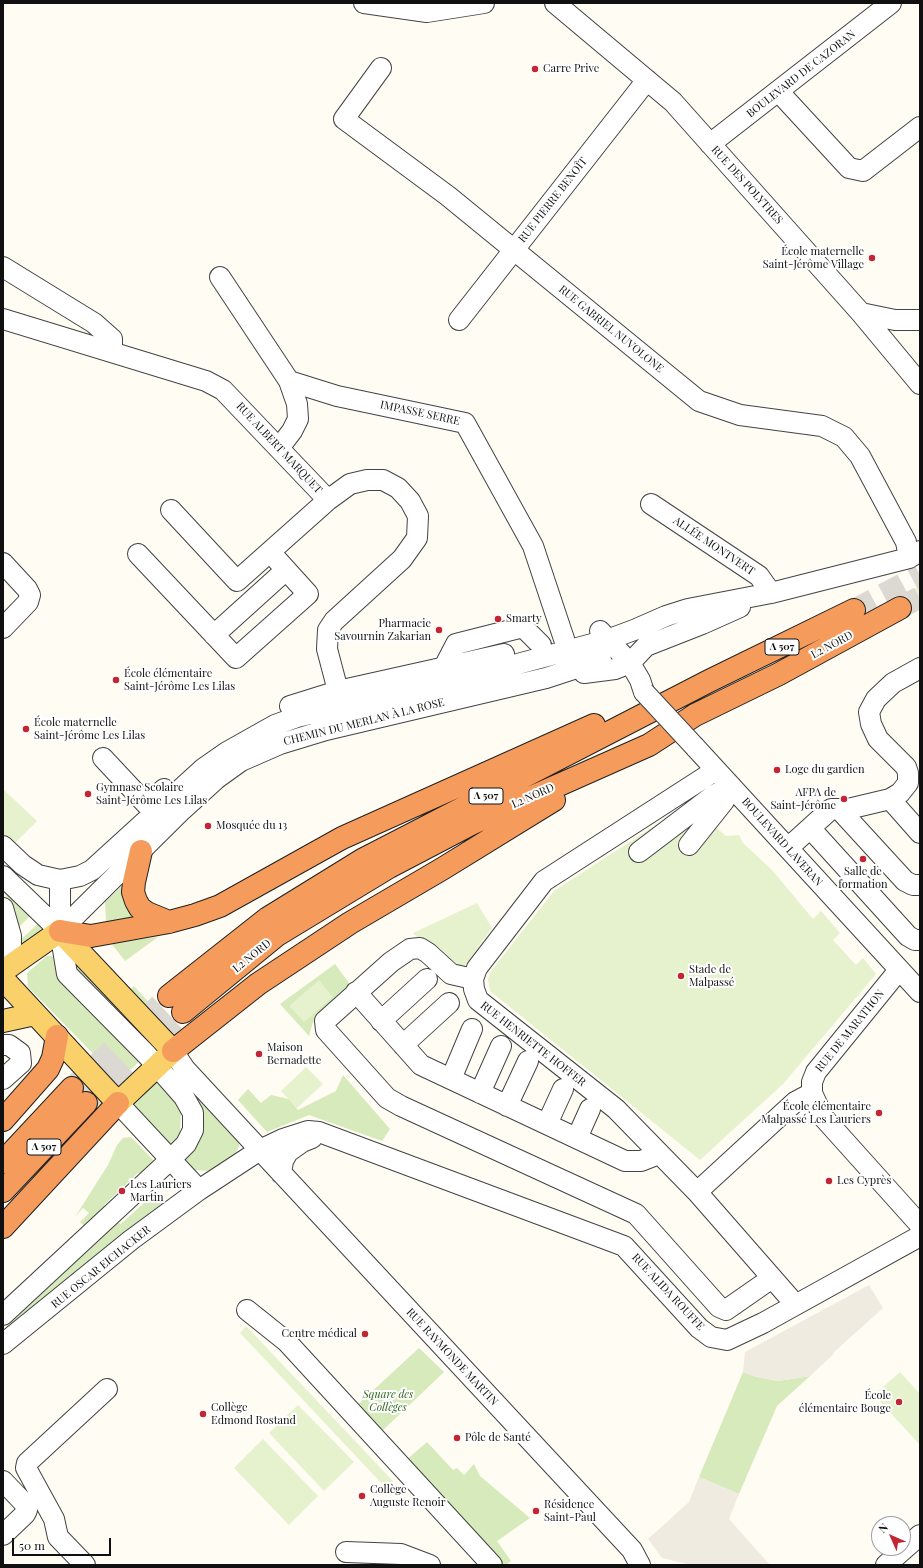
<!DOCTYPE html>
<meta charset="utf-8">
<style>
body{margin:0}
#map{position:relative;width:923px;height:1568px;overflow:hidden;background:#fffcf3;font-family:"Playfair Display",serif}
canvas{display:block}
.frame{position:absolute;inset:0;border:4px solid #101010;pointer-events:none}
.north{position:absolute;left:871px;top:1516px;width:40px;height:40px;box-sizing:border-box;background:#fff;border:1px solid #9f9f9f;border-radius:50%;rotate:315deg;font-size:11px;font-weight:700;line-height:16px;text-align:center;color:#101010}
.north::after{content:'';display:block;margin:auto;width:14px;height:18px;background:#c22634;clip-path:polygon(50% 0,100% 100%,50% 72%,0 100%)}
.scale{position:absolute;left:12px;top:1538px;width:99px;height:18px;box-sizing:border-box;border:2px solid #101010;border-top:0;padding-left:5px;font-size:12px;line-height:14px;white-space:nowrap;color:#101010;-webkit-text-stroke:3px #fff;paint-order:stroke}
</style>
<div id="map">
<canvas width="923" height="1568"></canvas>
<div class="frame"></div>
<div class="north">N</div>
<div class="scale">50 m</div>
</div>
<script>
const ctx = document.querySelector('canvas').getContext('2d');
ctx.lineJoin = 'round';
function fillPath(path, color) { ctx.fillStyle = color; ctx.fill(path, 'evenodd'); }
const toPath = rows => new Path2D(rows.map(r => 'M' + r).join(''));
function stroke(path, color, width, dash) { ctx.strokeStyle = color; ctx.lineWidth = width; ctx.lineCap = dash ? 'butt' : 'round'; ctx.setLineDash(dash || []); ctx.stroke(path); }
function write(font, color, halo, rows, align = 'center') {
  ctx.font = font + ' "Playfair Display",serif'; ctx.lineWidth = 4; ctx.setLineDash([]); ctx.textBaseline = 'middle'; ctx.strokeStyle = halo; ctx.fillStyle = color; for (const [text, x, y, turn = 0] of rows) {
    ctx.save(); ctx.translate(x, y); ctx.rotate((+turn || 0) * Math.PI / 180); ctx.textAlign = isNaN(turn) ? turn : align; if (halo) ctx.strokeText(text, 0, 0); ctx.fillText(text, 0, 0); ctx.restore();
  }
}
fillPath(toPath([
 [3,883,31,915,18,928,12,908,3,890],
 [122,886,127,886,133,913,132,916,129,919,106,922,105,902],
 [39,923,42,929,23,945,21,939],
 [158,937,125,961,111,943],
 [47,956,52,956,56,963,143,1058,128,1072,123,1076,117,1076,113,1074,28,987,27,973],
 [74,964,150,1041,150,1049,75,972],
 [335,964,349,983,347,992,313,1022,309,1036,280,1004],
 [134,986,178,1034,173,1035,131,989],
 [173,1067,239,1139,239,1146,235,1155,209,1171,194,1170,182,1158,199,1141,203,1132,204,1121,200,1103,168,1068],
 [343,1075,390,1129,382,1141,309,1115,267,1132,238,1100,248,1089,261,1103,271,1095,289,1099,298,1110,336,1091],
 [159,1076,175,1096,181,1111,180,1134,172,1146,134,1107,133,1103],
 [131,1137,156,1163,142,1176,138,1173,104,1205,107,1209,86,1228,80,1222,89,1213,83,1208,75,1217,108,1165,117,1145,123,1138],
 [157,1191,166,1202,115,1239,7,1329,6,1324,116,1221,121,1224],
 [419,1348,444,1372,380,1433,355,1407],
 [743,1372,753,1376,778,1381,810,1376,777,1406,739,1494,699,1477],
 [427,1442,453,1470,457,1468,464,1475,474,1464,480,1476,530,1518,497,1541,511,1561,506,1565,499,1565,405,1461]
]), '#d6eabb');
fillPath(toPath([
 [920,586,920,607,911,591],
 [3,789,37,821,14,844,3,834],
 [710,790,706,819,726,836,739,835,743,843,772,870,813,919,821,911,840,933,833,940,856,965,863,958,876,974,783,1084,700,1160,490,991,488,979,491,971,554,891],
 [477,903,492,928,460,973,450,970,413,933],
 [319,980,333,997,304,1022,289,1006],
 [306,1067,323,1084,297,1108,281,1091],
 [246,1326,393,1481,386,1488,240,1333],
 [900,1372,920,1394,920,1445,874,1395],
 [298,1405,354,1462,324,1491,269,1433],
 [263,1439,318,1496,289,1525,234,1468]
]), '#e6f2cd');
fillPath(toPath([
 [869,1285,883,1308,833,1353,834,1354,810,1376,778,1381,753,1376,743,1372,745,1352],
 [699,1477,739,1494,729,1519,770,1565,692,1565,662,1558,648,1539,689,1502]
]), '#f0ebe1');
stroke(toPath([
 [900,608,920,597],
 [854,610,920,575],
 [72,1088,169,996],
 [86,1103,183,1012]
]), '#dbd9d1', 22, [22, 11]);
const minor = toPath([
 [364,3,427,12,484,3],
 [555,3,673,102,861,313,920,384],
 [381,68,344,119,448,196,699,401,740,415,822,426,844,437,860,456,906,542,909,558],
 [778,91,849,168,863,171,920,127],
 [710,144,891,3],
 [3,267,94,323,112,339,112,352],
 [220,277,289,381,337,396,465,423,533,546,564,639],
 [861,313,895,320,920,320],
 [3,319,206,381,223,390,328,500,350,484,367,480,383,480,398,488,410,501,418,516,417,538,402,559,334,621,328,630,327,649,347,725],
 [459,320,647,80],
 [279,448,292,431,298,419,297,404,289,381],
 [651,504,759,576,771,593],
 [171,510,237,581,328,500],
 [138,554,236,658,308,594,270,552],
 [3,563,27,589,30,595,28,602,3,628],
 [600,631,630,663,640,680,644,692],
 [214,635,286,570],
 [443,669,456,644,523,627,541,645],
 [584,673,615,669,630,663,646,646,702,624,740,607],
 [290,706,338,691,504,654],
 [695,747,920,992],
 [103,758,147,805,164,789],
 [716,770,544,881,477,968,473,979,474,989,478,1000,616,1109,697,1192,795,1304],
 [890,799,920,833],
 [839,809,905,881,913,885,920,885],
 [810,828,908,936,915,940,920,940],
 [3,846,23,865,38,875,60,880,80,876,92,870,204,768,227,752,275,725,297,717,443,684,607,640,634,630,666,616,688,609,771,593,909,558,920,551],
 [788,848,831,809,848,809,890,799,900,793,908,783,908,773,906,767,878,739,871,724,869,712,876,699,893,683,920,668],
 [639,852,714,795,731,786,724,801,689,845],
 [3,876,60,931],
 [3,908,11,936,11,948,3,967],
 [60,931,182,810,216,779,241,761,280,744,326,730,546,678,601,660],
 [899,970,816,1072,812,1082,812,1093,823,1117,920,1225],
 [473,979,451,974,428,953,420,948,410,949,391,962,325,1021,326,1030,387,1098,401,1106,636,1214,719,1307,726,1310,772,1278],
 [356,992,421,1065,625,1161,641,1161,659,1154],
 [381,1021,427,979],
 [3,1045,9,1045,20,1053,21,1063,3,1079],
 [403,1045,449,1003],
 [173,1051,185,1069,260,1150,632,1550,640,1565],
 [451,1079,472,1029],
 [480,1093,501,1046],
 [118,1103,199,1190],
 [507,1106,528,1061],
 [547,1124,563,1089],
 [577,1138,590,1109],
 [281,1173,283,1161,288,1152,302,1142,312,1138],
 [697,1192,795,1102,812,1093],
 [247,1310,287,1342,492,1565],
 [3,1315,171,1159,186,1144,193,1130,193,1113,184,1097,147,1055,67,974,60,931,60,880],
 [3,1344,131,1240,199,1190,260,1150,283,1139,308,1131,319,1132,624,1246,699,1328,711,1337,727,1340,763,1323,920,1236],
 [3,1481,25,1504,27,1510,25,1514,3,1535],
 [346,1552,401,1554,430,1565],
 [85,1565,58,1537,54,1519,26,1468,27,1463,107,1389],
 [886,1565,920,1535]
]);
const major = toPath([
 [3,971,60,931,173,1051,118,1103,3,979],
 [3,1021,35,1014]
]);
const highway = toPath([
 [141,851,134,882,133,892,136,901,140,908,147,913,169,922],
 [60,931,91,936,169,922,195,915,220,906,342,838,594,725],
 [169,996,268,918,362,860,709,681,854,610],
 [183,1012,277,935,389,867,471,824,649,745,695,715,779,674,900,608],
 [173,1051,258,984,350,923,442,869,554,800],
 [3,1120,48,1069,53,1058,57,1036],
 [3,1162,72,1088],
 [3,1191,86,1103],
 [3,1227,118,1103]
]);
stroke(minor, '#434343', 22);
stroke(major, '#212121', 24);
stroke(highway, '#212121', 24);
stroke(minor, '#fff', 20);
stroke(major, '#f9d069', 22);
stroke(highway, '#f59b5b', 22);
const minorBridge = toPath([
 [644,692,695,747]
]);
stroke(minorBridge, '#434343', 22, []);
stroke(minorBridge, '#fff', 20);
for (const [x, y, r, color] of [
 [535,69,4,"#c22634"],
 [872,258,4,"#c22634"],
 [498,619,4,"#c22634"],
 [439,630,4,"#c22634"],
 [116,680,4,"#c22634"],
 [26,729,4,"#c22634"],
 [777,770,4,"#c22634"],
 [88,794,4,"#c22634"],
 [844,799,4,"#c22634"],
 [208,826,4,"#c22634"],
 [863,859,4,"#c22634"],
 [681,976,4,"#c22634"],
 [259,1054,4,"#c22634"],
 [879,1113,4,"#c22634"],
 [829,1181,4,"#c22634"],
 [122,1191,4,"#c22634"],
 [365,1334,4,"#c22634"],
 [899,1402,4,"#c22634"],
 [203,1414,4,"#c22634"],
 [457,1438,4,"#c22634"],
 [362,1496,4,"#c22634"],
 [536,1511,4,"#c22634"]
]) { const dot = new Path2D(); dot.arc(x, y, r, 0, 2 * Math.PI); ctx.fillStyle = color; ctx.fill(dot); stroke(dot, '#fff', 1.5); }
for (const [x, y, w] of [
 [782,647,34],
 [486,796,34],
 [44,1147,34]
]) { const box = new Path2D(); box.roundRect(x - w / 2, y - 8, w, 16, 3); ctx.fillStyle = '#fff'; ctx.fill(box); stroke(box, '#101010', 1); }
write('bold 10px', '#101010', null, [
 ["A 507",782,647],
 ["A 507",486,796],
 ["A 507",44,1147]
]);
write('11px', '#101010', '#fff', [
 ["Carre Prive",543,69],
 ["École maternelle",864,252,"right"],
 ["Saint-Jérôme Village",864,265,"right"],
 ["Smarty",506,619],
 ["Pharmacie",431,624,"right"],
 ["Savournin Zakarian",431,637,"right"],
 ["École élémentaire",124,674],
 ["Saint-Jérôme Les Lilas",124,687],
 ["École maternelle",34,723],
 ["Saint-Jérôme Les Lilas",34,736],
 ["Loge du gardien",785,770],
 ["Gymnase Scolaire",96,788],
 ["Saint-Jérôme Les Lilas",96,801],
 ["AFPA de",836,793,"right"],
 ["Saint-Jérôme",836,806,"right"],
 ["Mosquée du 13",216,826],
 ["Salle de",863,872,"center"],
 ["formation",863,885,"center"],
 ["Stade de",689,970],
 ["Malpassé",689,983],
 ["Maison",267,1048],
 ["Bernadette",267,1061],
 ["École élémentaire",871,1107,"right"],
 ["Malpassé Les Lauriers",871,1120,"right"],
 ["Les Cyprès",837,1181],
 ["Les Lauriers",130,1185],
 ["Martin",130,1198],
 ["Centre médical",357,1334,"right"],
 ["École",891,1396,"right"],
 ["élémentaire Bouge",891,1409,"right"],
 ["Collège",211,1408],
 ["Edmond Rostand",211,1421],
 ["Pôle de Santé",465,1438],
 ["Collège",370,1490],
 ["Auguste Renoir",370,1503],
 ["Résidence",544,1505],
 ["Saint-Paul",544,1518]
], 'left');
write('11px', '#101010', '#fff', [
 ["BOULEVARD DE CAZORAN",801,74,-38],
 ["RUE DES POLYTRES",747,185,48],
 ["RUE PIERRE BENOÎT",553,200,-52],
 ["RUE GABRIEL NUVOLONE",611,329,39],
 ["IMPASSE SERRE",420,413,12],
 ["RUE ALBERT MARQUET",279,448,47],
 ["ALLÉE MONTVERT",714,546,34],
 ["L2 NORD",832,645,-28],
 ["CHEMIN DU MERLAN À LA ROSE",364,722,-14],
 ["L2 NORD",533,796,-24],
 ["BOULEVARD LAVERAN",782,842,48],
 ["L2 NORD",252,956,-39],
 ["RUE DE MARATHON",850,1031,-51],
 ["RUE HENRIETTE HOFFER",533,1044,38],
 ["RUE OSCAR EICHACKER",101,1267,-39],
 ["RUE ALIDA ROUFFE",668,1292,47],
 ["RUE RAYMONDE MARTIN",452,1357,47]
]);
write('italic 11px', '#31691f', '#fff', [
 ["Square des",388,1395],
 ["Collèges",388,1408]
]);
</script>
